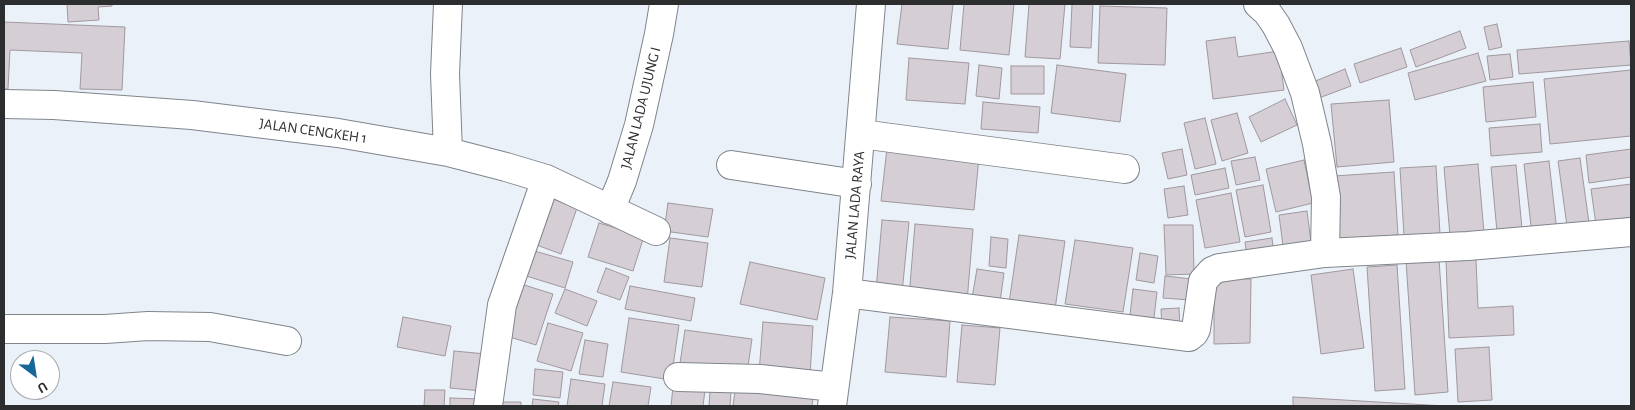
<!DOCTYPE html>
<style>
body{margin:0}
#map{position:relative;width:1635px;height:410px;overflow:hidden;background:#ebf1f8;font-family:"Alegreya Sans",sans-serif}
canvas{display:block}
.frame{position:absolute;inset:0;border:5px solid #2b2d2f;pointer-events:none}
.north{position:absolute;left:10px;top:350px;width:50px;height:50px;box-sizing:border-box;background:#fff;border:1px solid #aaabac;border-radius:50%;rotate:149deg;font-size:14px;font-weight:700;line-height:20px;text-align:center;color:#2b2d2f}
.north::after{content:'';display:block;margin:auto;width:18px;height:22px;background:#166799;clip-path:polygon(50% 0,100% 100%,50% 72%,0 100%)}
</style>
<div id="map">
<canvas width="1635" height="410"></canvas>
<div class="frame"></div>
<div class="north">U</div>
</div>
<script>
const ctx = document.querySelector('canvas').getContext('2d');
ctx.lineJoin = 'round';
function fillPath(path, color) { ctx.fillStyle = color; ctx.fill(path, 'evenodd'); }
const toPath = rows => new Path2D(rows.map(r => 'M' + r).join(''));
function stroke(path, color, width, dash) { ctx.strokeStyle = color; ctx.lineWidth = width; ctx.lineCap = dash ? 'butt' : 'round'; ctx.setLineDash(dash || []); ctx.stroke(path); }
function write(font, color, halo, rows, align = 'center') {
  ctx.font = font + ' "Alegreya Sans",sans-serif'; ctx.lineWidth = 4; ctx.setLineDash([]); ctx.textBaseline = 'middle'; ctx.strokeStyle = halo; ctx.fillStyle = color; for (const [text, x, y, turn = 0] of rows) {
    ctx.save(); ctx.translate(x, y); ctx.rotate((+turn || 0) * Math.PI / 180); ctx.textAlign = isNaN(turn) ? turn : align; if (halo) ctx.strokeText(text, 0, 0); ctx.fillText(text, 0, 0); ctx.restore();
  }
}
const building = toPath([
 [67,4,112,4,112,6,98,7,99,20,68,22,67,4],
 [902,4,953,4,948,49,897,44,902,4],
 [964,4,1014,4,1009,55,960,50,964,4],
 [1029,4,1065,4,1060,59,1025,57,1029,4],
 [1072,4,1093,4,1091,48,1070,47,1072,4],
 [1100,6,1167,8,1165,65,1098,63,1100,6],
 [4,22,125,27,122,90,80,89,82,53,10,50,8,89,4,89,4,22],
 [1497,24,1502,47,1489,50,1484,27,1497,24],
 [1460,31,1466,48,1416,67,1410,50,1460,31],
 [1235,37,1238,57,1279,51,1284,90,1213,99,1206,41,1235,37],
 [1629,41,1631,65,1519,74,1517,50,1629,41],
 [1401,48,1407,67,1360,83,1354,64,1401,48],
 [1478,53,1486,81,1415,100,1408,73,1478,53],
 [1510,54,1513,77,1490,80,1487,56,1510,54],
 [909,58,969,63,965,104,906,100,909,58],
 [979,65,1002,68,999,99,976,96,979,65],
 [1057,65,1126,74,1120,122,1051,113,1057,65],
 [1011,66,1044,66,1044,94,1011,94,1011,66],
 [1345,69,1351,86,1319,98,1313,82,1345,69],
 [1631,70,1631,136,1550,144,1544,79,1631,70],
 [1533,82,1536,117,1486,122,1483,87,1533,82],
 [1285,99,1297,125,1261,142,1249,117,1285,99],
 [1389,100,1394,162,1337,167,1331,104,1389,100],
 [983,102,1040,107,1038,133,981,129,983,102],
 [1237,113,1248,153,1222,161,1211,120,1237,113],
 [1205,118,1216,164,1195,169,1184,123,1205,118],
 [1540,124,1542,152,1491,156,1489,128,1540,124],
 [887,148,979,157,974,210,881,201,887,148],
 [1182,149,1187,175,1168,179,1162,153,1182,149],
 [1631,149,1631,177,1589,183,1586,155,1631,149],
 [1255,157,1260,180,1236,185,1231,161,1255,157],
 [1580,158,1589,223,1567,226,1558,161,1580,158],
 [1304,160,1313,203,1276,212,1266,169,1304,160],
 [1549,161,1557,232,1532,235,1524,164,1549,161],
 [1478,164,1484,233,1450,236,1444,167,1478,164],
 [1516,165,1522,229,1497,232,1491,167,1516,165],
 [1436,166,1440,234,1404,236,1400,168,1436,166],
 [1225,168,1229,188,1195,195,1191,175,1225,168],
 [1394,172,1398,235,1338,239,1334,176,1394,172],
 [1631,184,1631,221,1596,225,1591,189,1631,184],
 [1263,185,1271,232,1245,237,1236,190,1263,185],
 [1184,186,1188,215,1168,218,1164,189,1184,186],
 [1231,193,1240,242,1205,248,1196,200,1231,193],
 [550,198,577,208,561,254,534,244,550,198],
 [668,203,713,209,708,237,664,231,668,203],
 [1307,211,1312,250,1284,254,1279,215,1307,211],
 [882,220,909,222,902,293,876,290,882,220],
 [599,223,644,236,633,271,588,257,599,223],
 [915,224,973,229,967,302,909,297,915,224],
 [1164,225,1193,225,1194,274,1166,275,1164,225],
 [1019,235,1065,241,1055,309,1009,303,1019,235],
 [991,237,1008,239,1006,268,989,266,991,237],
 [670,238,708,243,702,287,664,282,670,238],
 [1272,238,1274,254,1247,257,1245,242,1272,238],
 [1075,240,1133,248,1123,312,1065,304,1075,240],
 [531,250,573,262,565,288,523,275,531,250],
 [1140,253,1158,256,1154,283,1136,280,1140,253],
 [1439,259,1448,392,1415,395,1406,261,1439,259],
 [1476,259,1478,308,1513,306,1514,335,1449,338,1446,260,1476,259],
 [750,262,825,278,817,320,740,304,750,262],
 [1397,265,1405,389,1375,391,1367,267,1397,265],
 [606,268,629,277,620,300,597,292,606,268],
 [977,269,1004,273,1000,302,972,298,977,269],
 [1353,269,1364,348,1321,354,1311,275,1353,269],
 [1165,276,1192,279,1190,300,1163,298,1165,276],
 [1214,279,1251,279,1250,343,1214,344,1214,279],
 [521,284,553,294,536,345,503,335,521,284],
 [630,286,695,298,691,321,625,309,630,286],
 [565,289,597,301,587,326,555,313,565,289],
 [1133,289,1157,292,1154,318,1130,315,1133,289],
 [1179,308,1180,330,1162,330,1161,309,1179,308],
 [403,317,451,326,445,356,397,347,403,317],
 [890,317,950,321,946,377,885,372,890,317],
 [629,318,679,325,671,380,621,372,629,318],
 [763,322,813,326,810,376,759,373,763,322],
 [548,323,583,333,571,371,537,361,548,323],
 [962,325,1000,328,995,385,957,382,962,325],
 [685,330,752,339,747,373,679,370,685,330],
 [585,340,608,344,603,377,579,374,585,340],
 [1489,347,1492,400,1458,402,1455,349,1489,347],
 [454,351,486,354,482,391,450,388,454,351],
 [535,369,563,372,560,398,533,395,535,369],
 [571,379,605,384,602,406,567,406,571,379],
 [613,382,651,387,648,406,609,406,613,382],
 [736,383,814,391,812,406,733,406,736,383],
 [673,387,705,390,703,406,671,406,673,387],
 [425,390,445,390,444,406,424,406,425,390],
 [710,390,731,392,730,406,709,406,710,390],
 [1293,397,1445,406,1293,406,1293,397],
 [450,398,481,399,480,406,450,406,450,398],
 [533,399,559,402,558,406,532,406,533,399],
 [493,402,521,402,521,406,493,406,493,402]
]);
fillPath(building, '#d5ced4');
stroke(building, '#9f989e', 1);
const minor = toPath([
 [1258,4,1267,12,1276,25,1288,48,1305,93,1317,144,1326,197,1325,253],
 [4,104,54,105,192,115,338,133,448,152,506,167,546,179,656,231],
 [861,134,1125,169],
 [448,152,445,74,448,4],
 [731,165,857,184],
 [610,210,622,181,639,125,659,34,664,4],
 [847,293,1189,337,1194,333,1196,329,1203,281,1212,271,1219,268,1325,253,1468,246,1631,232],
 [4,329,105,329,148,326,210,327,287,341],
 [678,377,760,379,834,387],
 [488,406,502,305,546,179],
 [832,406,847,293,871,4]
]);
stroke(minor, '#7f858b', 30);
stroke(minor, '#fff', 28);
write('15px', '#2b2d2f', '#fff', [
 ["JALAN LADA UJUNG I",641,108,-76],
 ["JALAN CENGKEH 1",313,131,8],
 ["JALAN LADA RAYA",855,205,-85]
]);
</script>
